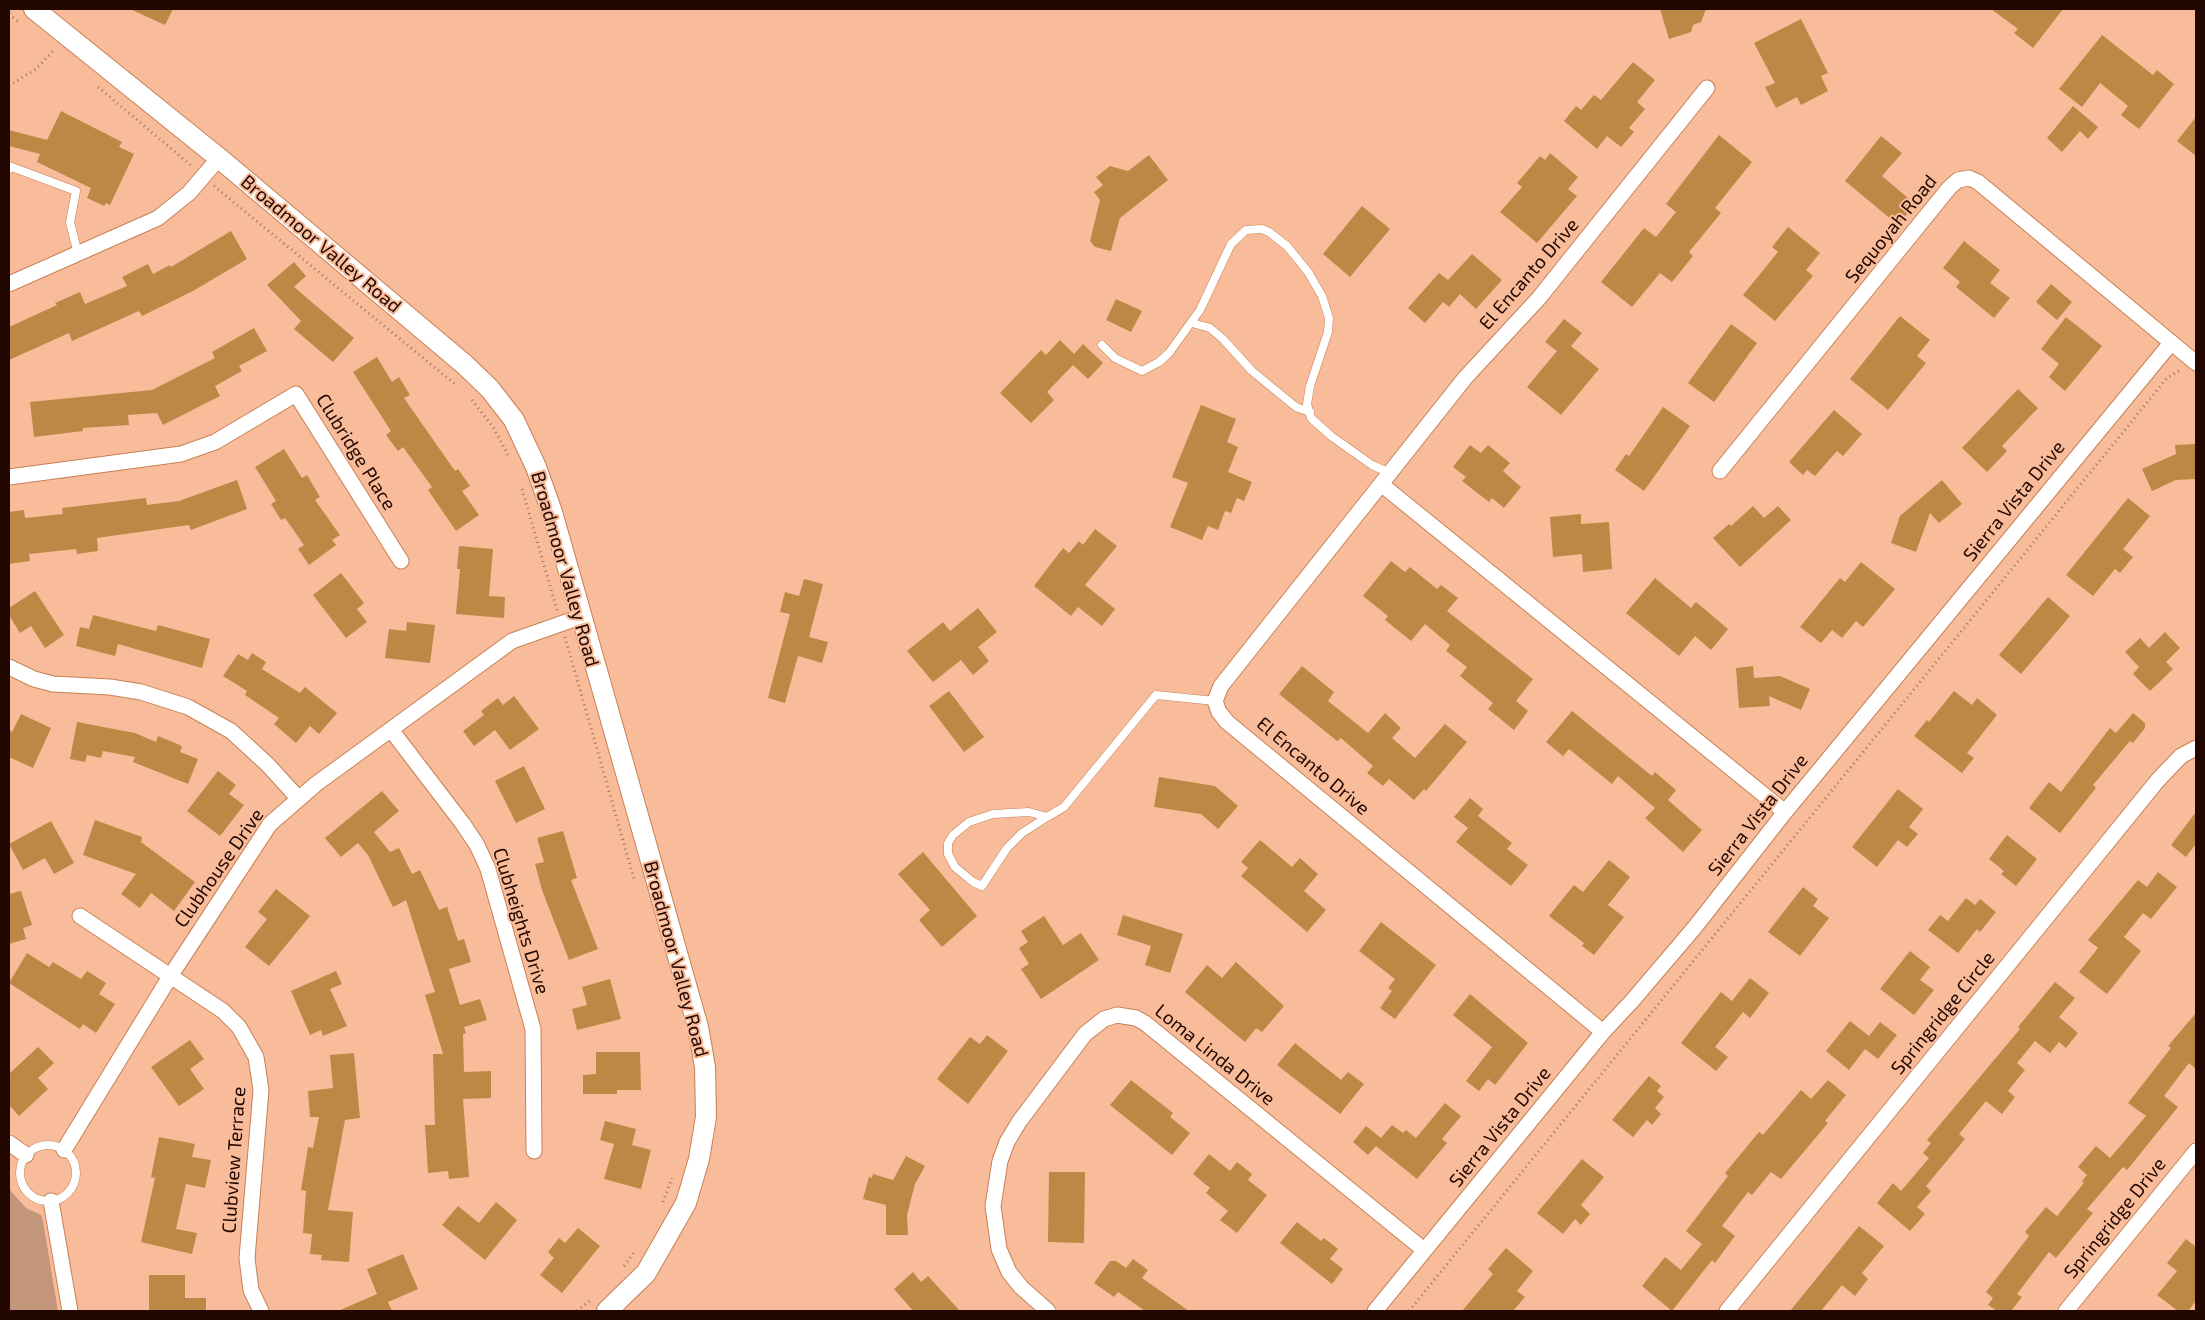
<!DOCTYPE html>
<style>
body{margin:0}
#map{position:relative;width:2205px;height:1320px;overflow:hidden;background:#f9bc9a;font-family:"Exo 2",sans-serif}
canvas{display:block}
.frame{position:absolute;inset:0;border:10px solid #210700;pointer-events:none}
</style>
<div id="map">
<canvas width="2205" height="1320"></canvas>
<div class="frame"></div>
</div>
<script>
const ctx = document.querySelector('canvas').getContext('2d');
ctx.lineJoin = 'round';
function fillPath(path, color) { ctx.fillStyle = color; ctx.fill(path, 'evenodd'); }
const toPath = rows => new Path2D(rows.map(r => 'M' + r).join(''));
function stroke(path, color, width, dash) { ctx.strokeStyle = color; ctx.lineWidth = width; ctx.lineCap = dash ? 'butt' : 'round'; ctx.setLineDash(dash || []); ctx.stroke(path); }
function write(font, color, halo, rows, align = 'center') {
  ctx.font = font + ' "Exo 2",sans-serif'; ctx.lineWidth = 4; ctx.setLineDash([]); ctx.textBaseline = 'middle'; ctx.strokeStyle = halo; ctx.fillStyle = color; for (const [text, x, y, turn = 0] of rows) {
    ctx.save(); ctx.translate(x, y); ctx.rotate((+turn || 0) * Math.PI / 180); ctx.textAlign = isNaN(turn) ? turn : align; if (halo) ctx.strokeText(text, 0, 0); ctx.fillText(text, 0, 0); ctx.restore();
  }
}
fillPath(toPath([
 [9,1189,26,1208,41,1215,43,1221,58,1311,9,1311]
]), '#c3957a');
fillPath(toPath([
 [130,9,173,9,165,25],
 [1660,9,1706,9,1701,22,1693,25,1691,32,1669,39],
 [1991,9,2063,9,2033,48,2014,33,2018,29],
 [1801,19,1828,73,1821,76,1828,91,1801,105,1797,97,1776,108,1765,87,1775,83,1754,43],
 [2102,35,2153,75,2157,70,2174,84,2139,129,2121,115,2128,106,2100,83,2082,107,2059,89],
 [1633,62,1655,80,1637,102,1645,109,1629,128,1634,132,1621,147,1607,136,1597,149,1564,121,1576,106,1581,110,1594,95,1601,100],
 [2073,106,2098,127,2088,139,2080,131,2062,152,2047,138],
 [61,111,122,142,119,147,134,154,110,205,106,203,104,206,87,198,91,188,37,162,40,154,9,146,9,130,47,140],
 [2196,117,2196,156,2177,141],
 [1719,135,1752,162,1715,208,1721,213,1689,252,1693,256,1672,282,1660,273,1632,307,1601,282,1644,228,1656,237,1676,212,1666,204],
 [1881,136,1902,153,1882,176,1915,204,1898,225,1845,181],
 [1550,153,1578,177,1568,189,1577,196,1537,243,1500,212,1522,187,1517,183,1540,156,1545,160],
 [1149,155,1168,180,1120,218,1111,251,1095,247,1090,241,1100,200,1094,192,1103,185,1096,177,1110,166,1128,171],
 [1362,206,1390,229,1350,277,1323,254],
 [1788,227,1820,253,1806,270,1813,276,1775,321,1743,295,1778,252,1772,247],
 [231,231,247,259,193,291,142,316,139,311,72,341,69,333,9,360,9,327,57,305,55,303,80,292,85,304,127,286,122,277,148,264,153,274,170,265,171,267],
 [1964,241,2000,270,1990,283,2010,298,1994,318,1956,287,1960,282,1943,268],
 [1472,254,1502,280,1476,309,1460,294,1449,307,1443,302,1425,323,1408,308,1439,273,1448,280],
 [294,262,306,276,294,287,354,338,333,362,294,329,301,321,267,285],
 [2051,284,2072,302,2057,320,2036,302],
 [1116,299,1142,311,1131,332,1106,320],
 [1900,316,1930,340,1917,356,1926,363,1888,410,1850,379],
 [2066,317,2102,346,2065,391,2049,377,2059,364,2041,349],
 [1564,319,1582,333,1571,346,1599,369,1561,415,1527,387,1557,351,1545,342],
 [1731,324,1757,343,1714,402,1688,383],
 [254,328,267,351,239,366,242,371,215,386,220,396,163,425,157,413,128,415,129,425,83,428,83,431,34,437,30,402,152,390,215,358,212,352],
 [1060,340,1074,354,1083,344,1103,363,1088,379,1073,365,1047,392,1054,400,1031,423,1000,393,1041,350,1046,355],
 [377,357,392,382,399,377,410,395,404,398,455,471,458,469,470,486,462,491,479,515,456,531,428,490,432,487,403,447,398,451,386,435,391,431,353,372],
 [2018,389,2038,408,2002,446,2007,451,1987,472,1962,448],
 [1201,405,1236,419,1227,442,1238,447,1228,472,1252,482,1244,501,1237,498,1231,513,1225,511,1218,530,1208,526,1202,540,1170,527,1188,483,1172,477],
 [1663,407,1690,426,1644,491,1615,470,1626,454,1629,456],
 [1834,410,1862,434,1843,456,1837,451,1815,476,1807,470,1803,475,1789,462],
 [2196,444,2196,479,2176,480,2152,491,2142,469,2176,454,2175,445],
 [1470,445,1481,453,1488,445,1510,463,1503,471,1521,487,1504,508,1492,498,1489,502,1462,481,1466,477,1453,467],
 [284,449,302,478,307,475,320,497,315,500,340,535,332,540,336,545,309,565,298,549,304,545,285,518,281,520,271,504,276,501,255,467],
 [237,480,247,509,191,530,189,525,97,538,98,551,77,554,76,549,29,554,30,561,9,564,9,512,24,510,25,518,63,514,62,508,146,498,147,505,179,501],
 [1942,480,1962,504,1939,523,1930,513,1916,552,1891,543,1900,516],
 [2128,498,2150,516,2123,549,2133,557,2120,573,2115,569,2093,596,2066,575],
 [1753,506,1764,518,1778,506,1791,520,1740,567,1713,538,1729,524,1731,526],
 [1581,514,1581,524,1609,522,1612,569,1583,572,1582,554,1553,557,1550,517],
 [1095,529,1117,546,1085,585,1115,609,1102,626,1078,607,1071,616,1034,586,1063,548,1069,553,1079,541,1083,545],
 [459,546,493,549,489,596,505,597,504,618,456,614,460,569,457,569],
 [1391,561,1405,572,1410,567,1437,589,1441,585,1458,598,1447,611,1533,679,1516,701,1528,711,1514,730,1488,709,1493,703,1460,676,1467,667,1446,651,1450,645,1425,624,1411,641,1385,620,1388,616,1363,596],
 [1861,562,1895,589,1863,627,1856,621,1842,638,1832,630,1821,643,1800,627,1840,578,1845,582],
 [341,573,364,603,357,609,367,622,346,638,313,595],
 [1655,578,1691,608,1696,602,1728,629,1711,650,1695,636,1679,656,1626,613],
 [804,579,823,584,809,637,828,642,822,663,798,656,785,703,768,698,790,614,780,612,785,592,799,596],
 [35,591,64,635,45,648,31,626,20,633,9,615,9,608],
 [2048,597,2070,616,2021,674,1999,655],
 [978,608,997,632,978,647,989,661,973,675,961,660,933,682,907,651,943,622,950,631],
 [93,615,156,631,158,625,210,639,202,668,118,644,115,656,76,646,80,627,89,629],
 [407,622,435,625,430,663,385,658,389,629,406,631],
 [2165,632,2180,648,2166,662,2173,669,2150,691,2133,674,2139,667,2125,652,2140,638,2149,648],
 [252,653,266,662,262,669,300,693,305,687,337,713,319,734,310,726,296,743,274,724,279,718,245,695,247,691,223,676,238,654,248,660],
 [1302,666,1334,692,1328,701,1368,733,1385,713,1401,728,1392,738,1415,758,1445,724,1467,742,1426,791,1424,789,1414,800,1389,779,1383,786,1367,773,1373,766,1341,738,1337,741,1279,694],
 [1753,666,1754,678,1780,676,1810,689,1801,710,1769,696,1770,706,1739,708,1736,668],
 [949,691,984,737,964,752,929,706],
 [1954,691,1972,705,1977,698,1997,715,1967,753,1974,758,1962,773,1914,736,1927,720,1929,722],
 [514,696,539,729,510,750,495,730,474,746,463,731,484,715,481,711,498,698,503,705],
 [1572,711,1652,776,1655,772,1676,790,1668,800,1702,830,1683,852,1645,818,1655,808,1618,776,1612,784,1569,749,1563,756,1546,742],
 [2133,713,2145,723,2145,728,2133,743,2130,741,2093,785,2096,788,2060,833,2029,808,2049,782,2061,792,2110,728,2116,733],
 [21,714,51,728,33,768,9,757,9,730,12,732],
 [77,722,135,733,156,742,158,736,180,745,182,747,180,752,198,759,188,784,133,762,135,757,103,751,101,758,87,755,85,762,70,759],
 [524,766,545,809,516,823,495,781],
 [218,771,236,785,229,794,244,805,220,836,187,811],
 [1159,777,1215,786,1238,806,1218,829,1201,814,1154,807],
 [1898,789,1923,809,1909,827,1918,834,1907,847,1898,840,1877,867,1852,847],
 [382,791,399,811,374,832,390,852,399,848,412,874,420,870,439,910,447,907,458,941,464,939,471,962,449,969,460,1005,480,999,487,1020,464,1027,466,1033,463,1034,464,1072,491,1071,491,1098,463,1099,469,1177,449,1179,448,1171,428,1173,425,1125,435,1125,433,1054,443,1054,425,995,435,992,406,900,393,907,368,855,358,843,341,857,325,838],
 [1470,798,1483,809,1478,816,1512,843,1507,849,1528,865,1511,886,1456,842,1468,828,1454,817],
 [2196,812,2196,844,2186,857,2171,845],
 [95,820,142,837,141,842,195,882,174,911,151,893,140,908,121,894,136,874,83,855],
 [51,821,74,863,54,874,45,858,23,870,9,844],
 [563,831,577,878,571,880,598,949,569,960,542,890,535,864,544,862,537,838],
 [2007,835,2037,859,2016,886,2001,874,2004,871,1989,859],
 [1260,840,1292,867,1300,858,1318,874,1304,891,1326,910,1307,932,1241,876,1248,868,1241,862],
 [923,852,977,916,942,947,919,920,930,910,898,874],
 [1609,860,1630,877,1608,905,1624,917,1594,955,1582,946,1584,943,1549,916,1574,885,1583,892],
 [2158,872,2177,887,2151,919,2143,913,2124,937,2141,951,2107,994,2079,972,2098,948,2088,940,2138,880,2147,887],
 [1803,887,1818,899,1813,906,1829,918,1800,956,1768,932],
 [276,889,310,916,269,966,245,947,267,919,258,912],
 [21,891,32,925,23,928,26,939,9,944,9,894],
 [1966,898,1975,905,1980,899,1996,912,1980,932,1977,929,1958,953,1928,930,1940,915,1948,921],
 [1123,915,1183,934,1170,973,1145,965,1151,946,1117,935],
 [1044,916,1063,945,1081,933,1099,960,1041,999,1021,969,1029,964,1019,948,1028,942,1021,931],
 [1381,922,1436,965,1395,1019,1380,1008,1392,991,1388,988,1395,979,1359,951],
 [1910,951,1930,967,1920,980,1934,990,1914,1015,1880,989],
 [27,953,49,967,53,962,81,979,87,971,106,983,99,994,115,1004,96,1033,83,1024,80,1029,9,983],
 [1236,962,1284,1006,1262,1032,1256,1028,1245,1042,1185,992,1207,965,1222,978],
 [336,971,342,984,330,989,347,1026,323,1036,321,1030,310,1035,291,991],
 [1750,978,1769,993,1750,1018,1743,1012,1715,1047,1728,1057,1716,1071,1681,1043,1721,992,1732,1001],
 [610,979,621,1019,577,1030,572,1009,587,1005,582,987],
 [2055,982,2075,998,2059,1017,2078,1033,2066,1048,2059,1042,2050,1053,2035,1041,2017,1063,2025,1070,2008,1091,2015,1097,2002,1114,1986,1101,1959,1134,1965,1139,1926,1186,1931,1191,1917,1207,1925,1214,1910,1231,1877,1203,1893,1183,1901,1191,1929,1158,1923,1153,1931,1143,1927,1140,2020,1029,2018,1027],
 [1470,994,1528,1043,1495,1085,1488,1079,1479,1091,1466,1081,1492,1047,1453,1015],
 [2196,1013,2196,1069,2189,1063,2164,1096,2178,1107,2127,1170,2123,1167,2087,1209,2093,1213,2056,1258,2049,1252,2017,1294,2022,1297,2011,1311,1997,1311,1988,1305,1993,1298,1986,1292,2029,1236,2025,1232,2046,1207,2057,1216,2084,1183,2082,1181,2087,1175,2078,1167,2096,1146,2110,1158,2146,1116,2128,1103,2171,1048,2168,1046],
 [1850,1021,1869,1036,1880,1022,1897,1035,1878,1059,1865,1049,1849,1070,1826,1051],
 [987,1035,1008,1051,968,1104,937,1079,970,1037,980,1044],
 [190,1040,204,1059,190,1069,204,1089,179,1106,151,1067],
 [1295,1043,1341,1080,1348,1072,1364,1084,1340,1114,1277,1065],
 [38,1047,54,1063,38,1078,48,1089,19,1116,9,1105,9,1074],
 [596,1052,640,1052,641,1090,617,1090,617,1094,583,1094,583,1075,596,1074],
 [354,1053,360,1118,345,1120,328,1210,353,1212,349,1262,321,1260,322,1255,310,1254,312,1234,303,1233,306,1191,301,1190,308,1147,313,1148,319,1117,310,1117,308,1091,333,1088,330,1055],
 [1649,1076,1661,1086,1657,1091,1664,1097,1655,1108,1661,1114,1652,1125,1647,1120,1633,1137,1612,1120],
 [1131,1080,1173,1113,1170,1117,1190,1133,1172,1155,1110,1105],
 [1828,1080,1846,1095,1825,1121,1828,1123,1781,1179,1771,1172,1752,1195,1748,1192,1722,1226,1735,1236,1715,1263,1712,1260,1672,1311,1642,1286,1665,1257,1681,1270,1702,1244,1686,1231,1728,1176,1725,1173,1759,1132,1763,1135,1801,1090,1811,1099],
 [1445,1103,1461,1116,1442,1139,1447,1143,1417,1179,1376,1146,1368,1155,1353,1142,1366,1126,1381,1138,1392,1125,1403,1133,1406,1130,1416,1138],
 [605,1121,636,1129,632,1145,651,1150,641,1189,604,1179,614,1144,600,1140],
 [159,1137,195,1144,192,1157,211,1160,205,1188,186,1184,176,1229,197,1233,192,1254,141,1242,155,1178,151,1177],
 [1209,1154,1230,1171,1237,1162,1252,1174,1248,1180,1267,1195,1237,1233,1220,1220,1228,1211,1206,1193,1210,1188,1193,1174],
 [906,1156,925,1166,915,1184,907,1215,908,1235,886,1235,886,1205,863,1199,869,1177,872,1178,873,1174,893,1180],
 [1582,1159,1604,1177,1581,1205,1590,1214,1581,1225,1575,1219,1563,1234,1537,1213],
 [1049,1172,1085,1172,1084,1243,1048,1242],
 [496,1202,517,1220,485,1260,442,1225,458,1206,479,1223],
 [1297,1222,1321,1241,1324,1238,1338,1249,1330,1259,1343,1269,1332,1284,1280,1243],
 [1859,1226,1884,1246,1862,1273,1868,1279,1855,1296,1842,1285,1821,1311,1790,1311],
 [578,1228,600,1246,562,1293,540,1275,554,1258,548,1252,559,1238,565,1243],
 [2186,1239,2196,1247,2196,1301,2188,1311,2178,1311,2157,1295,2177,1271,2167,1263],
 [1506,1248,1533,1271,1517,1291,1525,1297,1513,1311,1462,1311,1493,1274,1488,1269],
 [403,1254,418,1289,388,1302,392,1311,338,1311,377,1294,367,1269],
 [1133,1259,1148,1270,1142,1278,1189,1311,1145,1311,1118,1292,1114,1297,1094,1283,1110,1261,1116,1261,1126,1268],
 [913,1272,921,1282,928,1276,960,1311,913,1311,894,1289],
 [149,1275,185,1275,185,1298,206,1298,206,1311,149,1311]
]), '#bc8845');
const service = toPath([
 [9,169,9,166,76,191,70,222,78,254],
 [1192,323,1210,328,1223,339,1252,371,1296,407,1310,412],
 [1102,345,1115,358,1142,371,1159,362,1169,353,1200,310,1231,244,1246,230,1262,229,1269,232,1287,246,1308,272,1322,296,1329,318,1328,332,1310,386,1307,404,1311,418,1331,436,1372,465,1390,473],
 [1047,817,1029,812,993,814,969,822,953,835,948,843,948,854,955,867,973,882,982,886,1007,848,1022,833,1047,817,1064,807,1156,695,1215,701],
 '20 1173a28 28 0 1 1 56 0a28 28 0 1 1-56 0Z'
]);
const minor = toPath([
 [9,284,158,218,189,193,219,158],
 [1720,471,1949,188,1958,180,1969,178,1978,182,2196,363],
 [9,477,181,454,215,442,296,394,401,561],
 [1381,484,1785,812],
 [9,667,34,679,53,684,110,687,141,692,188,707,231,731,268,765,298,798],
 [392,731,463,824,477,845,488,869,533,1029,534,1151],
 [80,916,223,1011,239,1027,256,1057,261,1090,247,1258,251,1290,261,1311],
 [1603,1032,1227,722,1219,712,1215,701,1221,686,1465,378,1539,298,1707,88],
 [9,1143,26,1155],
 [64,1150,171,975,270,824,316,784,512,641,580,617],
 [51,1201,70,1311],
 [1048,1311,1021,1287,1009,1272,999,1249,993,1206,1000,1161,1007,1142,1019,1122,1085,1034,1104,1019,1117,1015,1136,1018,1145,1023,1424,1250],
 [1375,1311,1603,1032,1632,1001,1695,927,1785,812,2171,343],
 [1727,1311,2158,780,2181,756,2196,748],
 [2066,1311,2196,1151]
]);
const tertiary = toPath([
 [34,9,219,158,464,364,490,389,514,420,536,467,552,512,698,1027,705,1067,706,1117,699,1159,686,1203,646,1273,607,1311]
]);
stroke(service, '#c78055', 9);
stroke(minor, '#c78055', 17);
stroke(tertiary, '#c78055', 22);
stroke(toPath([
 [9,14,20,23],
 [9,86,36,69,55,49],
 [98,87,193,167],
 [214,186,456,385],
 [472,400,493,427,509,457],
 [522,489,557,610],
 [565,637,634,879],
 [663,1202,672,1178],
 [624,1266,635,1251],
 [577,1311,592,1299],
 [1409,1311,2167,378,2179,371]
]), '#a3745d', 3, [1, 4]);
stroke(service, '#fff', 8);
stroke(minor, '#fff', 15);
stroke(tertiary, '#fff', 20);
write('19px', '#210700', '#f9bc9a', [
 ["Sequoyah Road",1891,229,-51],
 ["Broadmoor Valley Road",321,244,40],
 ["El Encanto Drive",1529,274,-49],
 ["Clubridge Place",356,452,58],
 ["Sierra Vista Drive",2014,501,-51],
 ["Broadmoor Valley Road",565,569,74],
 ["El Encanto Drive",1313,766,40],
 ["Sierra Vista Drive",1758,815,-52],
 ["Clubhouse Drive",219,868,-55],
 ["Clubheights Drive",521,921,73],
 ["Broadmoor Valley Road",676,959,75],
 ["Springridge Circle",1943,1013,-51],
 ["Loma Linda Drive",1215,1055,39],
 ["Sierra Vista Drive",1500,1127,-51],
 ["Clubview Terrace",234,1160,-86],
 ["Springridge Drive",2115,1218,-51]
]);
</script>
